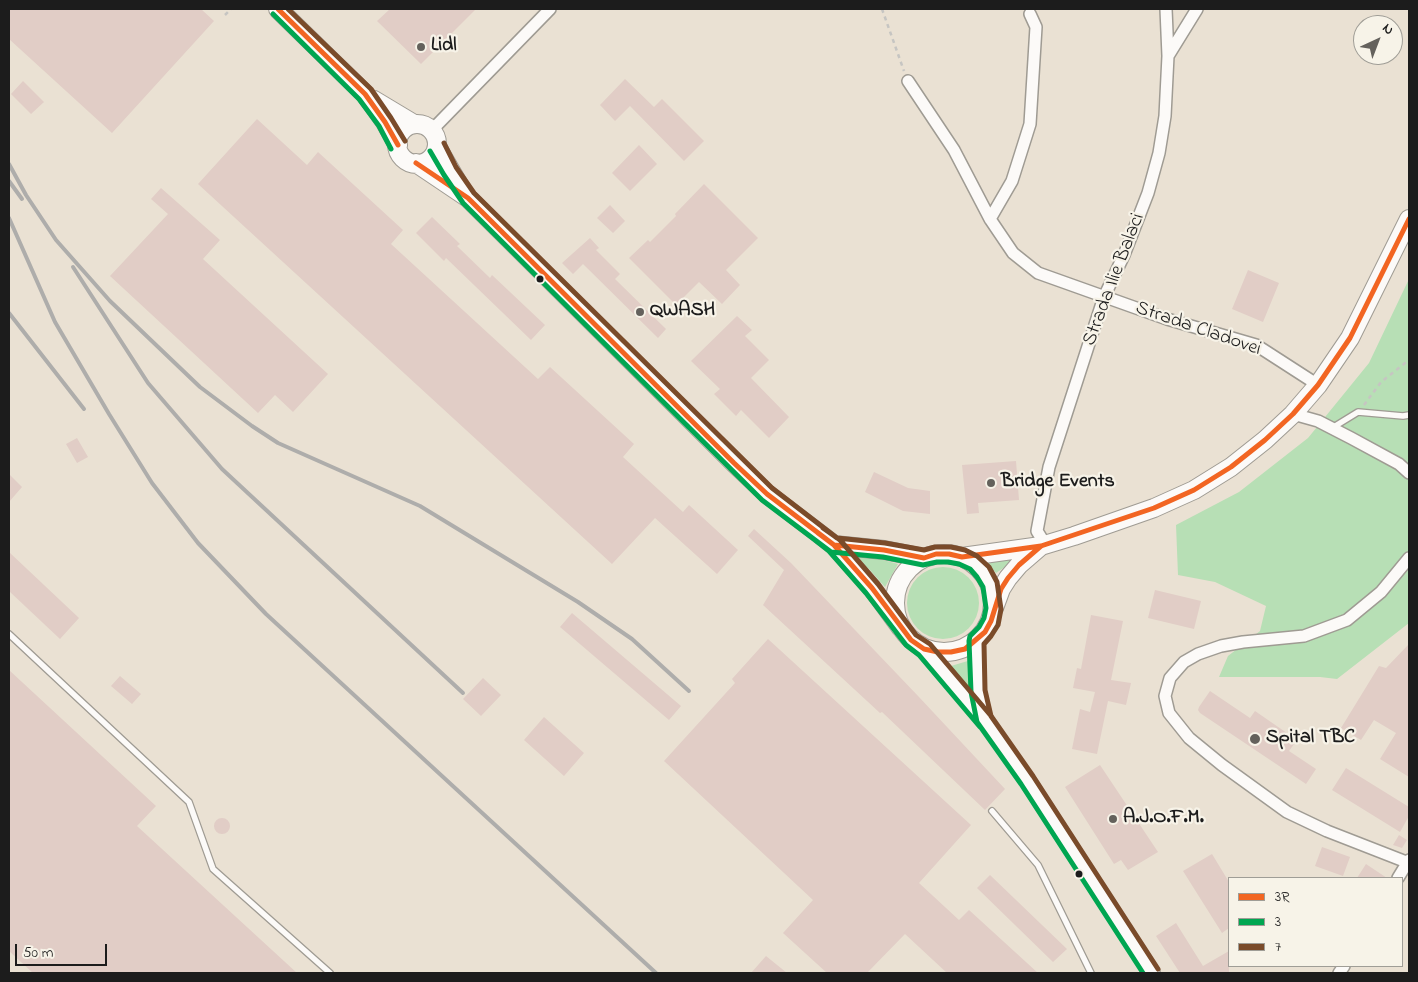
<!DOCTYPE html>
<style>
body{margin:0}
#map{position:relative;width:1418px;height:982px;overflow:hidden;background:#eae1d3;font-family:"Indie Flower",sans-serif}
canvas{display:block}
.frame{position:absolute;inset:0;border:10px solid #1c1c1c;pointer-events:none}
.legend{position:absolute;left:1228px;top:877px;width:175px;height:90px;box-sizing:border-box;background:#f7f3e8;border:1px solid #9f9d96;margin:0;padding:6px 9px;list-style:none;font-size:15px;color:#1c1c1c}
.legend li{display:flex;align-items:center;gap:10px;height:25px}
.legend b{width:25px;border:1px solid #9f9d96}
.north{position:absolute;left:1353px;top:15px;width:50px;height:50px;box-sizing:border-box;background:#f7f3e8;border:1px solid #9f9d96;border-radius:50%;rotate:43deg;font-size:14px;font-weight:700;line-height:20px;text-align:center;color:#1c1c1c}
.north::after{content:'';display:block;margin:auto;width:18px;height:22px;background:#64615c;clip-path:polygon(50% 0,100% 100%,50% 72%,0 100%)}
.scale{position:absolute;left:15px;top:944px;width:92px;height:22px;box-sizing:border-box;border:2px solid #1c1c1c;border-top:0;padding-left:6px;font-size:15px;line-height:18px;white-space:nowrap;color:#1c1c1c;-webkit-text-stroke:4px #f7f3e8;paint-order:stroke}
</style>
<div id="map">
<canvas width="1418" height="982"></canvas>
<div class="frame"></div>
<ul class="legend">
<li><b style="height:6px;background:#f26522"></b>3R</li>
<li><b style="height:6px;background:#00a651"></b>3</li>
<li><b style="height:6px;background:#7a4b2a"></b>7</li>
</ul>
<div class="north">N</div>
<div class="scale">50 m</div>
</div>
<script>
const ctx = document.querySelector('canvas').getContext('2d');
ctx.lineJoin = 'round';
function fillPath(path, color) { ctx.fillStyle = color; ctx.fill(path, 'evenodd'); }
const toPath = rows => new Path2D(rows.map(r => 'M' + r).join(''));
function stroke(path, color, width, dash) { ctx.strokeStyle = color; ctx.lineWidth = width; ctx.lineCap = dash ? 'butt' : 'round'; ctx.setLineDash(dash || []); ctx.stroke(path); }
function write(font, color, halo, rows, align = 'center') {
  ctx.font = font + ' "Indie Flower",sans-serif'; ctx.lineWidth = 4.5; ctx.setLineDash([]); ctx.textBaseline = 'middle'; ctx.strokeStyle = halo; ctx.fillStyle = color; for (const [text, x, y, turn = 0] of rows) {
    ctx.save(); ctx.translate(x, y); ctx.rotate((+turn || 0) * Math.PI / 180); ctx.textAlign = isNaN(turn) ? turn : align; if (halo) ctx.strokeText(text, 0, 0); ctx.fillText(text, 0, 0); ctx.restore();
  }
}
fillPath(toPath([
 [1409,279,1409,623,1337,679,1320,677,1219,677,1228,656,1260,631,1266,606,1215,582,1178,575,1176,525,1239,492,1308,438,1369,363],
 [842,549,898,564,885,587,869,569],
 [1027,552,996,573,986,562],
 '907 603a36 36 0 1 1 72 0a36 36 0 1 1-72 0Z',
 [971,660,969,678,973,701,951,666]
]), '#b7dfb5');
fillPath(toPath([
 [9,9,201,9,214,21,112,133,9,39],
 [390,9,476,9,421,64,377,21],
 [625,79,654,107,662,99,704,141,684,161,630,106,615,121,600,105],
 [23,81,44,102,31,114,11,94],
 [257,119,307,165,318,152,403,230,391,244,538,379,550,367,634,444,623,457,683,512,689,505,738,550,717,574,655,518,612,564,198,184],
 [639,145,657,164,630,191,612,173],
 [704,184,758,238,726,270,740,285,722,304,699,282,676,305,629,258,648,240,650,242,676,216,675,214],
 [161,188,220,240,203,259,328,374,293,412,275,395,258,413,110,276,168,214,151,199],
 [610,205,625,221,613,233,597,218],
 [432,217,460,244,457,246,490,278,492,275,545,325,531,340,446,258,444,261,416,233],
 [590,238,599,248,596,250,620,274,615,279,666,329,658,338,583,264,573,274,562,263],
 [1248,270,1279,283,1263,322,1232,309],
 [737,316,752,330,745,336,769,360,751,378,789,417,769,438,741,410,736,416,714,394,720,389,691,361],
 [77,438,88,457,77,463,66,444],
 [1016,461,1019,500,978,503,979,513,967,514,962,465],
 [874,472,908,488,930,491,930,514,903,511,865,492],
 [9,474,22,487,9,502],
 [754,529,791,563,919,697,1005,789,985,810,882,712,880,713,763,605,784,570,748,536],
 [9,552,79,618,60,639,9,591],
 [1155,590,1201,601,1194,629,1148,618],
 [572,613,681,706,669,720,560,627],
 [1091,615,1123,621,1111,680,1131,683,1126,705,1108,701,1097,754,1072,749,1080,709,1090,712,1095,692,1073,688,1077,668,1081,669],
 [768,639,971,825,919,883,959,920,969,910,1038,973,947,973,905,934,867,973,827,973,783,933,813,900,664,761,735,683,732,679],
 [1409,644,1409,777,1380,759,1396,733,1374,720,1361,740,1341,728,1379,666,1386,668],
 [9,670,156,806,137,826,297,973,33,973,9,951],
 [120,676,141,694,132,704,111,686],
 [483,678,501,695,481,716,463,699],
 [1210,691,1250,718,1255,711,1297,740,1289,751,1316,769,1306,784,1200,713,1198,710,1199,707],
 [544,717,584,753,564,776,524,740],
 [1100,765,1158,852,1128,870,1121,860,1114,864,1065,787],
 [1346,768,1409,807,1409,816,1400,832,1332,790],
 '214 826a8 8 0 1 1 16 0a8 8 0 1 1-16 0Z',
 [1399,835,1407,840,1402,848,1393,845],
 [1322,847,1350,857,1343,876,1315,866],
 [1212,854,1229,882,1229,928,1222,933,1183,871],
 [1366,864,1387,878,1357,878],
 [990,875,1067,949,1053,962,977,888],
 [1176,923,1203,966,1229,951,1229,973,1180,973,1156,936],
 [766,956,787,973,751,973]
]), '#e1cdc6');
const service = toPath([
 [1332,428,1358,412,1403,416,1409,415],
 [9,634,189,802,213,869,330,973],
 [992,811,1038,865,1091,973]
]);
const minor = toPath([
 [1168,56,1197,9],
 [908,81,954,150,990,219,1013,253,1038,273,1167,319,1256,345,1318,385],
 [432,130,550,9],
 [990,219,1012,181,1030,124,1036,27,1030,14],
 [1293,414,1318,421,1351,438,1399,464,1409,473],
 [1045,544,1037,531,1049,467,1104,297,1124,255,1148,193,1159,153,1165,116,1168,56,1166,9],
 [1409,558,1381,592,1347,620,1304,636,1243,642,1221,646,1198,654,1184,662,1170,678,1165,696,1169,713,1189,738,1222,765,1287,812,1327,831,1409,863],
 [1398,878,1409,860],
 [1339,973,1344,966]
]);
const secondary = toPath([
 [976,641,978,691,984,718],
 [924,649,984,719,1027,780,1152,973]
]);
const primary = toPath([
 [278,9,365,94,385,122,398,145],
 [374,100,414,124],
 '397 144a20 20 0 1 1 40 0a20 20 0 1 1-40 0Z',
 [437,147,462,190],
 [416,163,468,198,734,463,767,494,834,545,872,588,901,628],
 [834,545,884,550,924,558],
 '895 603a49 49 0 1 1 98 0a49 49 0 1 1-98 0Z',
 [962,557,1041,546,1074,536,1154,508,1194,490,1231,467,1265,440,1293,414,1318,385,1350,338,1409,219],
 [994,608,1001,589,1008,578,1019,565,1041,546]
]);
stroke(service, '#9f9b93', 8);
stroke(minor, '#9f9b93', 14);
stroke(secondary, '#9f9b93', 18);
stroke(primary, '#9f9b93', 20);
stroke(toPath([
 [882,9,904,71],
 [225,15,231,9],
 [1364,405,1381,382,1409,360],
 [934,550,951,551]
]), '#c6c5c2', 2.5, [4, 4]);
stroke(service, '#fcfaf8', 5.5);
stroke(minor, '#fcfaf8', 11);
stroke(secondary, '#fcfaf8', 15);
stroke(primary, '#fcfaf8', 18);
stroke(toPath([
 [9,164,26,195,56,240,110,301,200,387,252,426,278,443,420,506,578,602,632,639,689,691],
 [9,181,22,199],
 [9,218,55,322,109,414,152,483,198,543,266,614,656,973],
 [73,267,148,383,222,469,463,693],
 [9,313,84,409]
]), '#aeadab', 4);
stroke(toPath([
 [278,9,365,94,385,122,398,145],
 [416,163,468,198,734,463,767,494,834,545,872,588,911,640,924,649,938,652,951,652,965,649,985,632,991,621,1001,589,1008,578,1019,565,1041,546,1154,508,1194,490,1231,467,1265,440,1293,414,1318,385,1350,338,1409,219],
 [818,533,834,545,884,550,924,558,936,554,949,554,962,557,1041,546,1050,543]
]), '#f26522', 5);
stroke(toPath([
 [273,14,359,99,379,126,391,149],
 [430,151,444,175,463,203,762,500,831,552,883,557,923,565,937,562,948,562,959,564,970,569,977,577,983,587,986,608,984,618,979,627,970,636,969,641,971,692,977,722,1021,784,1143,973],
 [815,540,829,551,866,593,906,645,919,655,980,727]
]), '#00a651', 5);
stroke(toPath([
 [288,9,371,89,391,118,405,141],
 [444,143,456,167,474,193,772,488,837,538,885,543,924,550,935,547,951,547,965,550,977,556,989,567,997,582,1001,609,998,625,991,636,984,644,985,690,991,716,1033,776,1158,969],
 [823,528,840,540,878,584,916,635,930,644,992,717]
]), '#7a4b2a', 5);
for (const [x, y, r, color] of [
 [421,47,5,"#64615c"],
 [540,279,4.5,"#1c1c1c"],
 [640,312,5,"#64615c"],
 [991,483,5,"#64615c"],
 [1255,739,6,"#64615c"],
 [1113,819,5,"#64615c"],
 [1079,874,4.5,"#1c1c1c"]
]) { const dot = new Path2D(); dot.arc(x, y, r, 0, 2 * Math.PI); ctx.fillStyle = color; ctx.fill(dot); stroke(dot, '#f7f3e8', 2); }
write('bold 20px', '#1c1c1c', '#f7f3e8', [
 ["Lidl",431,47],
 ["QWASH",650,312],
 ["Bridge Events",1001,483],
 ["Spital TBC",1266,739],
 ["A.J.O.F.M.",1123,819]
], 'left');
write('20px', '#1c1c1c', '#f7f3e8', [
 ["Strada Ilie Balaci",1115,280,-69],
 ["Strada Cladovei",1198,330,19]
]);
</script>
